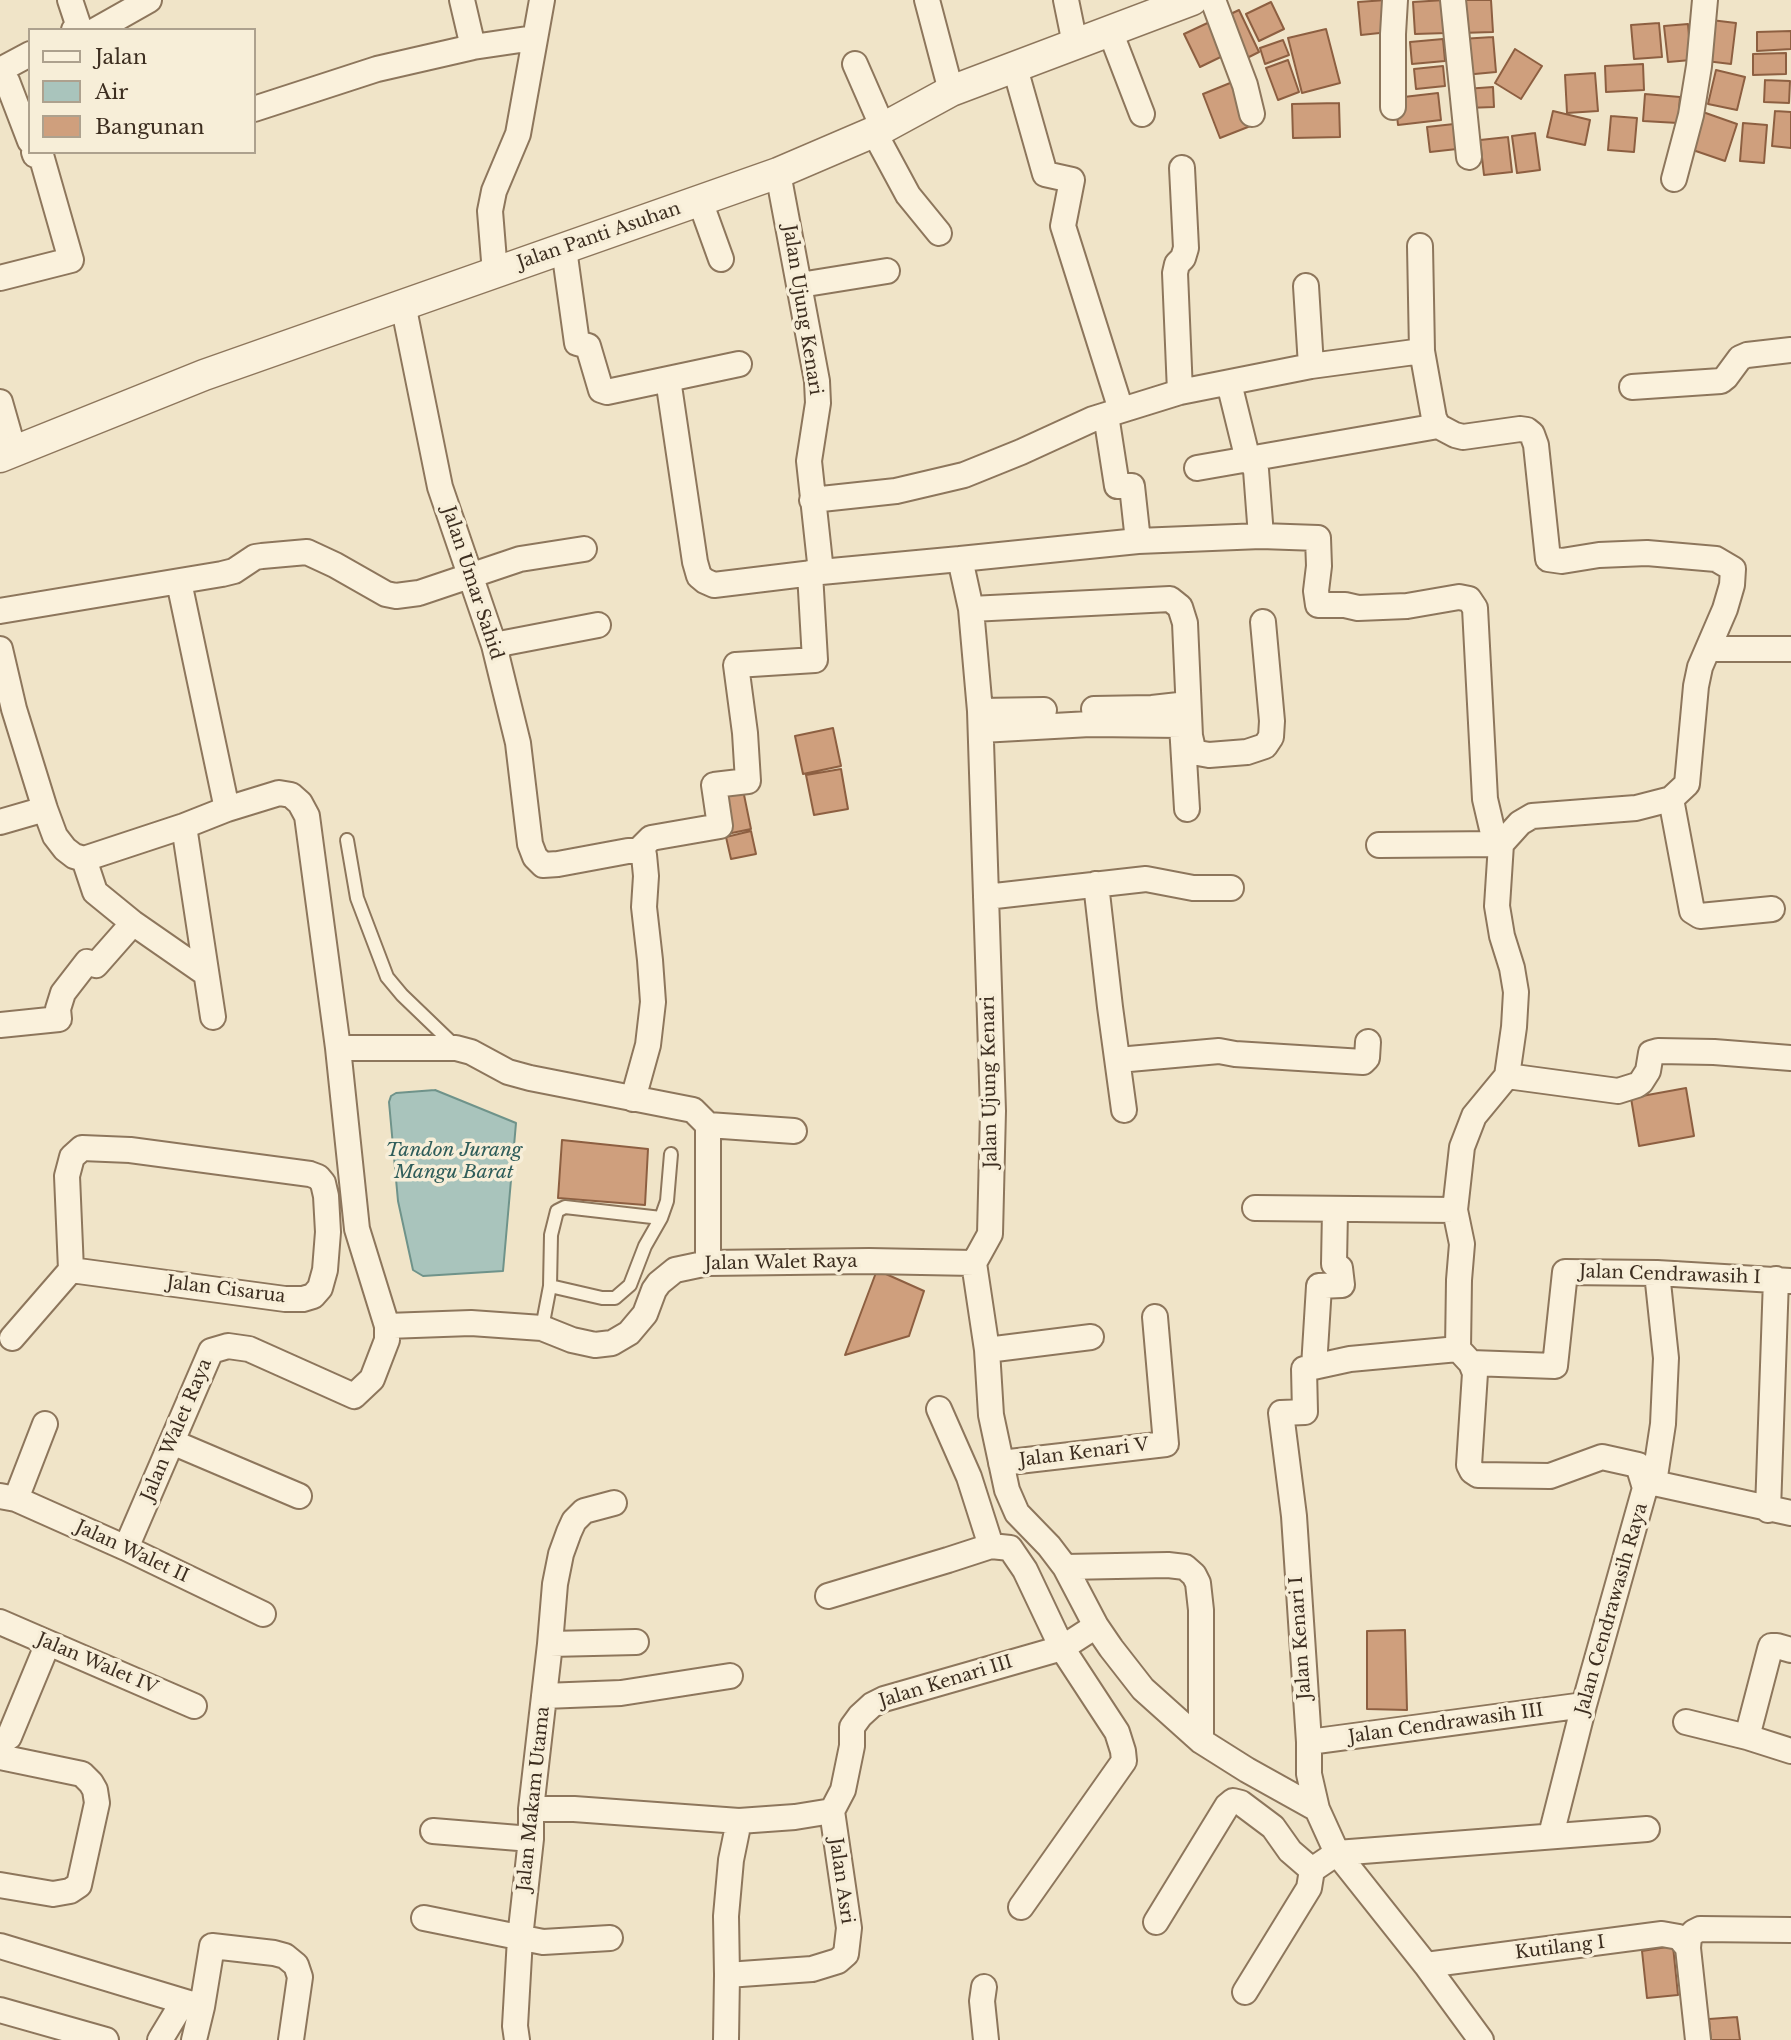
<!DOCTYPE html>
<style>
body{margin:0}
#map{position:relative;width:1791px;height:2040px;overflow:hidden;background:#f0e4c8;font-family:"Libre Baskerville",serif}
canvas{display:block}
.legend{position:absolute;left:28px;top:28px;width:228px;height:126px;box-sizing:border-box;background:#f7eed8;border:2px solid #ada18e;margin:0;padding:9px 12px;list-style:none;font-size:21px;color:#3d2e20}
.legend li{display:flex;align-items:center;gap:14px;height:35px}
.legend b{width:35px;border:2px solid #ada18e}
</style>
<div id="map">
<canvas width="1791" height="2040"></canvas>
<ul class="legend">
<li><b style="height:9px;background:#faf1dc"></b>Jalan</li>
<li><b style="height:19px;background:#a9c4bc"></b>Air</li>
<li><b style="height:19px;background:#cf9f7d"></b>Bangunan</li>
</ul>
</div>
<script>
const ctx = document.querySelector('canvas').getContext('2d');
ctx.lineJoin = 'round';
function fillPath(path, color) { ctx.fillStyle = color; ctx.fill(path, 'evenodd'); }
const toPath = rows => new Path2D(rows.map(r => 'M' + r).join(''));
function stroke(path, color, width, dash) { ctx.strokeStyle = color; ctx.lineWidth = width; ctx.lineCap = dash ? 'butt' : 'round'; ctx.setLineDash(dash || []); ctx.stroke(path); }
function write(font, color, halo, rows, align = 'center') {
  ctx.font = font + ' "Libre Baskerville",serif'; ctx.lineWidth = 7; ctx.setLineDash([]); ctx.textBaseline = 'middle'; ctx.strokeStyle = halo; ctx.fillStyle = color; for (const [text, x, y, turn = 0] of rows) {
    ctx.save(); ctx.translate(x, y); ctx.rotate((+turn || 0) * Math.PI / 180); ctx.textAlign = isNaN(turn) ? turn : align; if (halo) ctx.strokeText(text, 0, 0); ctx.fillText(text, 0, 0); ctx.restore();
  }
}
const water = toPath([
 [435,1090,516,1123,503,1271,423,1276,413,1270,398,1201,389,1102,391,1096,396,1093,435,1090]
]);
fillPath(water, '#a9c4bc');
stroke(water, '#6f938a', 2);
const building = toPath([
 [1386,0,1389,32,1361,35,1358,2,1386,0],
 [1445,0,1447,33,1415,34,1413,2,1445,0],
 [1458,0,1491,0,1493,32,1460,33,1458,0],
 [1271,2,1284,29,1259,41,1246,14,1271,2],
 [1239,10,1259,52,1241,61,1220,19,1239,10],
 [1216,19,1231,52,1200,67,1184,34,1216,19],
 [1711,20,1736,23,1731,64,1706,61,1711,20],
 [1659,23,1662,57,1634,59,1631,25,1659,23],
 [1688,24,1691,60,1668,62,1664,26,1688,24],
 [1326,29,1340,83,1302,93,1288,38,1326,29],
 [1791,31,1791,49,1757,51,1757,32,1791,31],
 [1493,37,1496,72,1464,75,1461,39,1493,37],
 [1443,39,1445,61,1412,64,1410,42,1443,39],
 [1283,40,1289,55,1265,64,1260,48,1283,40],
 [1515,49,1542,66,1521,99,1495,83,1515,49],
 [1786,53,1786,74,1753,75,1753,54,1786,53],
 [1288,60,1299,92,1278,100,1266,68,1288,60],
 [1643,64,1644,90,1606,92,1605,66,1643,64],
 [1443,66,1445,86,1416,89,1414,69,1443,66],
 [1716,70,1745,77,1737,110,1708,104,1716,70],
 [1595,73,1598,111,1567,113,1565,75,1595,73],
 [1765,80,1790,81,1789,103,1764,102,1765,80],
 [1235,81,1253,125,1220,138,1203,94,1235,81],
 [1493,87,1494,107,1466,108,1465,89,1493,87],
 [1438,93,1441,120,1398,125,1395,98,1438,93],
 [1645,94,1680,97,1678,123,1643,121,1645,94],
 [1339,103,1340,137,1293,138,1292,104,1339,103],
 [1553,111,1590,120,1585,145,1547,137,1553,111],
 [1700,111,1737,124,1725,161,1687,148,1700,111],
 [1775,111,1791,112,1791,148,1772,146,1775,111],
 [1611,116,1637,118,1634,152,1608,150,1611,116],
 [1743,123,1767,125,1764,163,1740,161,1743,123],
 [1454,124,1457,149,1430,152,1427,127,1454,124],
 [1535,133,1540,170,1517,173,1512,136,1535,133],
 [1508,137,1512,172,1484,175,1480,140,1508,137],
 [833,728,841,766,803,774,795,736,833,728],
 [841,769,848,809,814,815,806,775,841,769],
 [742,785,751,829,727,834,718,790,742,785],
 [751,831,756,854,731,859,726,837,751,831],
 [1686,1088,1694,1136,1639,1146,1631,1098,1686,1088],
 [562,1140,648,1149,645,1205,558,1198,562,1140],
 [877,1270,924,1291,909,1336,845,1355,877,1270],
 [1405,1630,1407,1710,1367,1709,1367,1631,1405,1630],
 [1673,1946,1678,1995,1647,1998,1642,1951,1673,1946],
 [1737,2017,1740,2040,1711,2040,1709,2019,1737,2017]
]);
fillPath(building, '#cf9f7d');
stroke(building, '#8d5f41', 2);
const service = toPath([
 [347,840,357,898,387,977,402,995,454,1045],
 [661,1218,667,1201,671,1154],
 [542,1328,550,1286,551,1235,557,1211,565,1207,661,1218,645,1246,630,1285,615,1298,602,1298,550,1286]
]);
const minor = toPath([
 [70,0,79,27,74,30],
 [462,0,473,47],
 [927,0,951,91],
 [1066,0,1075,44],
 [1213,0,1245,85,1252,114],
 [1453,0,1469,157],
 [96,30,149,0],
 [1110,31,1142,114],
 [855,64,883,128],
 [1015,68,1045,174,1072,180,1063,226,1121,410],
 [0,70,30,54],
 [0,77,7,81,30,141],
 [1393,107,1393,34,1395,0],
 [254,109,377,69,473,47,534,38],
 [874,132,908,195,939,233],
 [778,173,817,381,818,403,809,461,821,572],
 [1674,179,1691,115,1699,66,1705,0],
 [700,201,721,259],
 [564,249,577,343,588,346,601,390,607,392,739,364],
 [495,273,490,211,494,191,518,134,542,0],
 [0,278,71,260,41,155,35,155,34,152],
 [800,285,887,271],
 [1306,286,1311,366],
 [403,304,440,487,494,645,518,743,530,844,535,857,543,865,558,864,628,851,638,851,651,838,720,826,714,785,748,781,745,733,736,665,815,660,810,573],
 [668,379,695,562,699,576,705,581,714,585,821,572,960,559,971,609,980,711,993,1111,990,1234,974,1263],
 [1229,383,1246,452,1256,470,1261,536,1318,538,1319,566,1316,591,1318,605,1345,605,1358,608,1407,606,1459,597,1469,599,1475,608,1485,799,1492,829,1501,844,1520,823,1532,816,1636,808,1671,799,1687,784,1696,686,1700,667,1725,609,1732,585,1733,569,1716,559,1647,553,1599,555,1562,561,1548,559,1536,445,1532,434,1527,430,1520,429,1463,437,1455,435,1438,426,1434,418,1422,351,1420,246],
 [1632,387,1721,381,1726,377,1740,358,1747,355,1791,350],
 [1180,392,1175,273,1177,264,1183,258,1186,248,1182,168],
 [0,402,14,451],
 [1106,415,1117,486,1132,486,1138,541],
 [1197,468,1438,426],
 [812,500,896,491,964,475,1021,452,1093,419,1180,392,1311,366,1422,351],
 [960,559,1138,541,1261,536],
 [179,582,227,809],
 [971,609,1170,599,1180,607,1185,623,1190,736,1193,749,1198,753,1209,755,1247,752,1265,746,1271,737,1272,721,1263,622],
 [0,611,222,574,234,571,255,557,262,556,307,552,335,565,386,594,396,596,419,593,520,559,584,549],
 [494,645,598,625],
 [0,649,14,709,45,809,55,836,65,849,74,856,84,859,184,826,227,809,279,793,291,795,300,803,307,816,338,1048,357,1229,387,1326,387,1340,372,1379,354,1396,249,1349,228,1346,211,1351,126,1548],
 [1708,649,1791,649],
 [1094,709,1152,708,1188,704],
 [980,711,1044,710],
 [981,730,1090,724,1182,725,1187,809],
 [1671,799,1692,911,1700,916,1772,909],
 [0,822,45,809],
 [184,826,213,1017],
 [1379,845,1501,844,1497,906,1502,936,1512,968,1516,992,1514,1027,1507,1076,1474,1116,1462,1147,1455,1210,1462,1244,1459,1280,1458,1349,1471,1363,1475,1373,1469,1465,1472,1471,1478,1475,1550,1476,1602,1457,1638,1465,1645,1488],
 [84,859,95,892,133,923,205,973],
 [1096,884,1110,1007,1124,1110],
 [986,897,1146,879,1193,888,1231,888],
 [0,1025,59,1019,58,1009,63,993,87,962,96,965,133,923],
 [338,1048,456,1048,471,1052,508,1072,530,1078,693,1110,708,1125,708,1263],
 [1118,1060,1219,1051,1235,1054,1363,1062,1367,1058,1368,1042],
 [1507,1076,1618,1091,1637,1085,1641,1082,1648,1071,1651,1053,1658,1051,1714,1052,1791,1058],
 [633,1099,648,1045,653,1002,650,960,644,907,646,876,644,855,638,851],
 [708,1125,794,1131],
 [1255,1208,1455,1210],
 [974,1263,987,1350,991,1415,1007,1490,1017,1513,1049,1546,1065,1567,1096,1626,1111,1648,1143,1689,1201,1741,1247,1770,1317,1809,1337,1853,1426,1965,1481,2040],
 [387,1326,471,1323,542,1328,572,1340,595,1345,612,1343,629,1333,645,1314,654,1290,659,1283,675,1270,708,1263,869,1261,974,1263],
 [12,1338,71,1270,67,1176,72,1157,82,1148,130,1150,310,1174,318,1177,323,1183,326,1196,328,1232,325,1270,320,1288,313,1296,303,1299,285,1299,71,1270],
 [987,1350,1091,1337],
 [1471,1363,1555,1366,1565,1272,1657,1273,1791,1281],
 [1314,1367,1319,1286,1342,1285,1340,1268,1334,1264,1335,1210],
 [939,1409,969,1477,991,1546],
 [172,1442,299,1496],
 [1001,1463,1166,1444,1155,1317],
 [1654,1483,1663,1424,1666,1358,1657,1273],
 [0,1496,16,1499,126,1548,263,1614],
 [16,1499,45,1424],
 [1768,1510,1776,1279],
 [1065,1567,1168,1565,1185,1567,1194,1575,1198,1583,1201,1610,1201,1741],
 [828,1596,948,1560,991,1546,1010,1548,1025,1570,1062,1648,1117,1732,1123,1751,1124,1761,1021,1907],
 [0,1622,194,1706],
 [550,1644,555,1584,561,1554,569,1532,574,1521,584,1511,614,1503],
 [544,1696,621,1693,730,1676],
 [1686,1722,1747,1737,1791,1751],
 [9,1737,48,1643],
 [1747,1737,1770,1649,1771,1646,1777,1646,1791,1650],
 [1309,1742,1584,1705],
 [0,1757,82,1774,91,1783,95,1790,97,1803,79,1885,70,1891,53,1894,0,1885],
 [531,1809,574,1809,739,1821,795,1817,832,1811,843,1790,852,1746,852,1727,860,1716,872,1705,884,1699,1062,1648,1096,1626],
 [1317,1809,1309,1774,1309,1742,1294,1516,1281,1413,1305,1412,1304,1369,1350,1359,1458,1349],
 [433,1831,531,1839],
 [1551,1835,1584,1705,1645,1488,1654,1483,1791,1513],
 [424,1918,543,1942,610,1938],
 [1156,1922,1227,1806,1233,1801,1241,1803,1273,1827,1290,1851,1312,1870],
 [0,1946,202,2007],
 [1426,1965,1662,1934,1679,1937,1688,1948],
 [727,1975,812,1969,838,1961,846,1954,849,1928,832,1811],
 [984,1987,982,2001,986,2040],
 [1245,1992,1309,1888,1312,1870,1337,1853,1647,1829],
 [0,2010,106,2040],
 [160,2040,183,2002],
 [194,2040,202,2007,212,1946,274,1953,285,1956,296,1965,300,1977,291,2040],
 [517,2040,515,2026,520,1938,531,1839,531,1809,550,1644,636,1642],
 [726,2040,727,1975,726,1916,731,1860,739,1821],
 [1698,2040,1688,1948,1689,1937,1694,1932,1700,1929,1791,1930]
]);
const tertiary = toPath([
 [0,457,204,375,778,173,883,128,951,91,1192,0]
]);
stroke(service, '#8d765c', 16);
stroke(minor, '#8d765c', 28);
stroke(tertiary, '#8d765c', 33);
stroke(service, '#faf1dc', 12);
stroke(minor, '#faf1dc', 24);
stroke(tertiary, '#faf1dc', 30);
write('18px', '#3d2e20', '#f7eed8', [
 ["Jalan Panti Asuhan",599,236,-19],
 ["Jalan Ujung Kenari",802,310,81],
 ["Jalan Umar Sahid",472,583,72],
 ["Jalan Ujung Kenari",990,1082,-91],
 ["Jalan Walet Raya",781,1263,-1],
 ["Jalan Cendrawasih I",1670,1275,2],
 ["Jalan Cisarua",226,1290,7],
 ["Jalan Walet Raya",177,1430,-67],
 ["Jalan Kenari V",1084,1453,-7],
 ["Jalan Walet II",132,1552,25],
 ["Jalan Cendrawasih Raya",1612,1609,-74],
 ["Jalan Kenari I",1301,1638,-94],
 ["Jalan Walet IV",97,1664,23],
 ["Jalan Kenari III",946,1682,-17],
 ["Jalan Cendrawasih III",1446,1724,-8],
 ["Jalan Makam Utama",534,1799,-84],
 ["Jalan Asri",841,1881,82],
 ["Kutilang I",1560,1948,-7]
]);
write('italic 19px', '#2f5d5a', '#f7eed8', [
 ["Tandon Jurang",454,1151],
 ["Mangu Barat",454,1173]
]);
</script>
